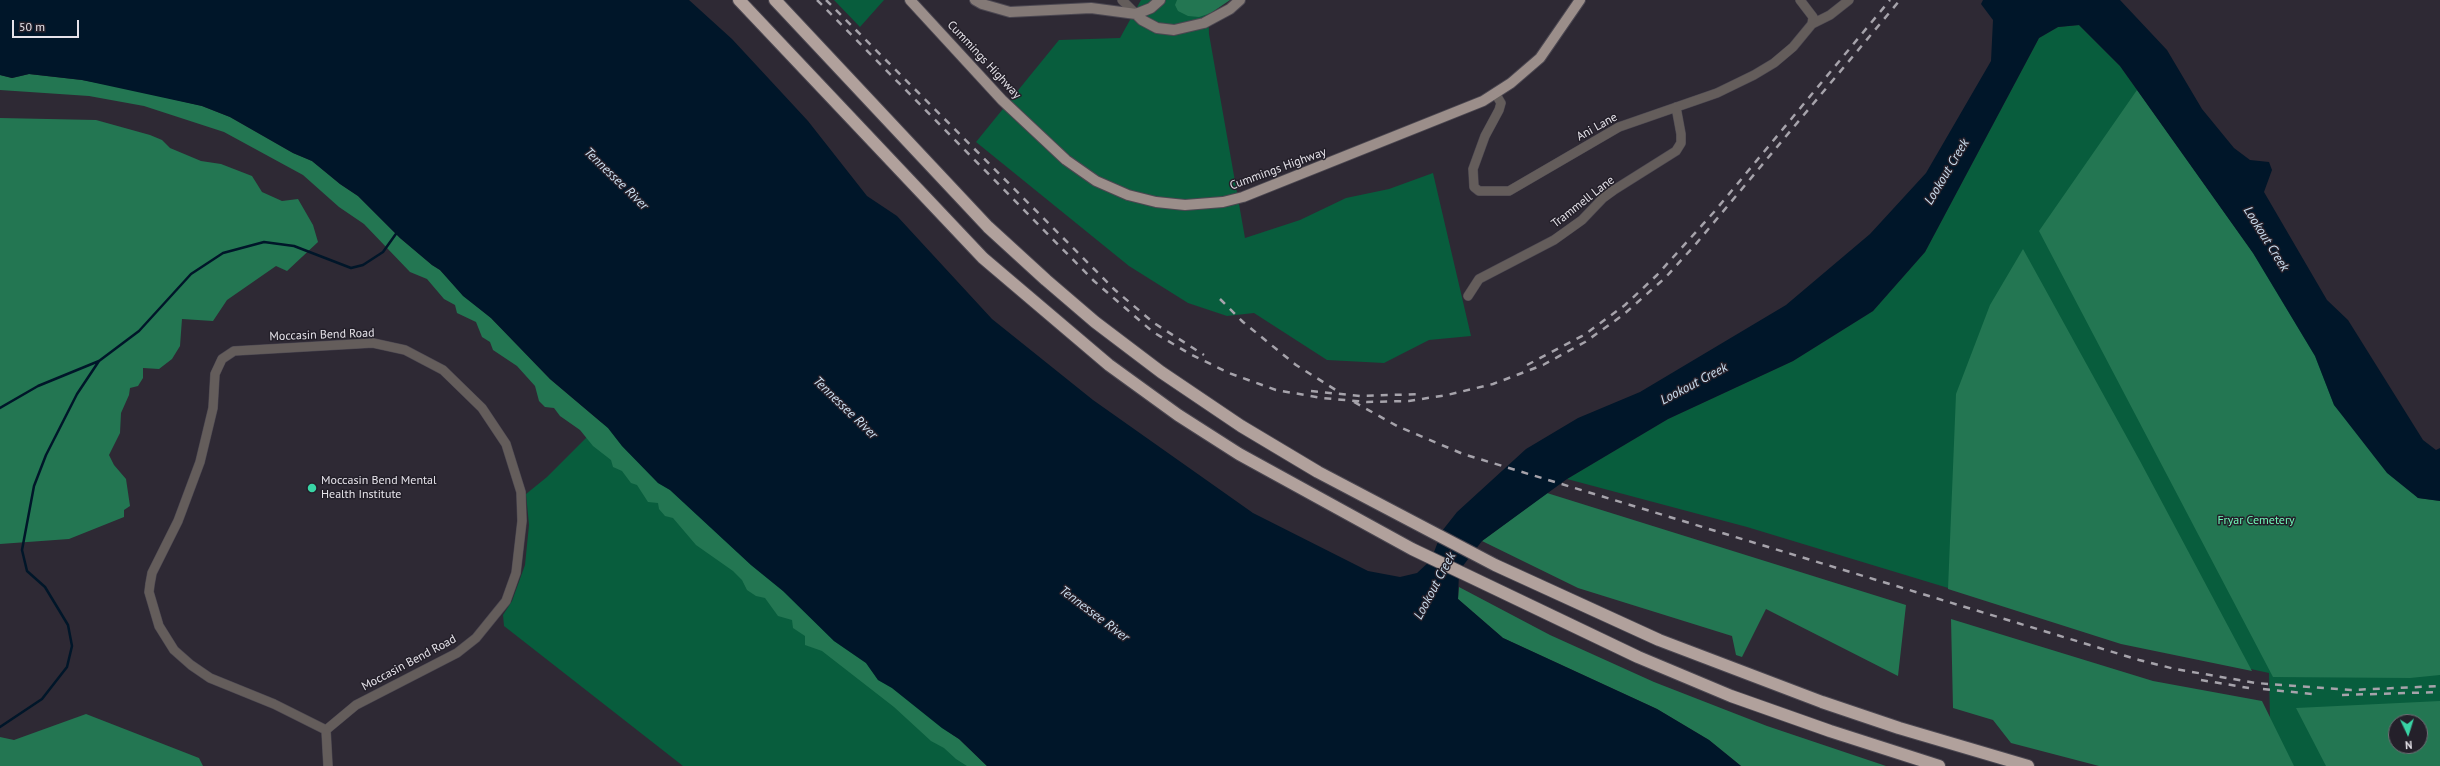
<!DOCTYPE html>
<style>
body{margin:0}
#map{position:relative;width:2440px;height:766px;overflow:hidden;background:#2e2934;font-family:"PT Sans",sans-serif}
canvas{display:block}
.north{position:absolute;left:2388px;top:714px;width:40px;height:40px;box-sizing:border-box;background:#24202a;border:1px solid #716e76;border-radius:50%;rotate:176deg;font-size:11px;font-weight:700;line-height:16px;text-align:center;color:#e5e2e9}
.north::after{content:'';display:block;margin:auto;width:14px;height:18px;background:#39d4a5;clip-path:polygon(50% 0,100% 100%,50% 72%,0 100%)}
.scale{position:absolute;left:12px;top:20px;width:67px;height:18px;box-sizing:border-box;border:2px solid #e5e2e9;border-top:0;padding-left:5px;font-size:12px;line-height:14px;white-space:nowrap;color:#e5e2e9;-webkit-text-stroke:3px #24202a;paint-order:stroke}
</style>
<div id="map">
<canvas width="2440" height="766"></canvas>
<div class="north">N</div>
<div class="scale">50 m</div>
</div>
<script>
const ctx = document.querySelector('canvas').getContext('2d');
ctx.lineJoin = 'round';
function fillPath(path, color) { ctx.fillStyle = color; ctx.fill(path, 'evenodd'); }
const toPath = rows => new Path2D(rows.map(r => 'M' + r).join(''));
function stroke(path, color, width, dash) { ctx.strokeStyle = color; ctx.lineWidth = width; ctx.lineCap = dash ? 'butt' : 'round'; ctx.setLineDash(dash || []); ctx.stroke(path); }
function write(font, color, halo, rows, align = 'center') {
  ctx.font = font + ' "PT Sans",sans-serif'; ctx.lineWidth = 3; ctx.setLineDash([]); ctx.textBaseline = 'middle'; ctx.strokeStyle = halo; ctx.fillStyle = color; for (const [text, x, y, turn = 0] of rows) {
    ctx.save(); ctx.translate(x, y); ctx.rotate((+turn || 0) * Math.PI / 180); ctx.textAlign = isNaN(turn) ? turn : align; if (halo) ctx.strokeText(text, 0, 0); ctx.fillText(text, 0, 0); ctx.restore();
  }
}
fillPath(toPath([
 [834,0,884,0,860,27],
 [1141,0,1219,0,1208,6,1209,34,1245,238,1300,220,1346,198,1389,189,1433,173,1471,336,1429,340,1384,363,1327,360,1254,313,1227,316,1188,303,1129,266,976,142,1059,40,1120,38],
 [2079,25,2120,66,2253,253,2418,498,2440,501,2440,766,2271,766,2269,673,2123,641,1747,527,1567,479,1668,419,1793,361,1873,311,1925,252,2039,38,2058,27],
 [2396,722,2420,722,2420,746,2396,746],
 [602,422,987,766,683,766,504,626,503,615,512,601,525,565,529,525,526,494,547,477]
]), '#085d3d');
fillPath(toPath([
 [1177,0,1230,0,1211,13,1199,17,1188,16,1178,11,1175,5],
 [29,74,82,80,126,88,202,106,230,117,293,153,312,161,340,184,358,196,400,238,432,265,440,270,464,296,491,318,550,379,608,428,622,446,658,483,670,490,751,565,783,591,834,641,866,663,878,680,892,688,942,728,959,739,987,766,967,766,956,759,944,748,931,741,894,707,822,651,805,645,805,636,793,628,792,620,778,616,765,598,756,596,747,590,742,580,733,571,696,545,673,518,665,516,659,509,658,503,648,502,637,485,631,483,622,471,613,467,611,460,593,446,580,430,560,416,554,408,545,407,539,401,535,386,517,366,493,350,490,342,482,337,476,322,457,313,455,305,444,299,427,279,410,272,364,224,339,207,303,175,224,132,144,106,89,96,0,90,0,75,12,78],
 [2137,90,2253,253,2315,356,2334,405,2418,498,2440,501,2440,675,2410,678,2273,677,2039,231],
 [0,118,96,120,150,135,162,140,170,148,201,161,221,164,252,176,262,192,282,201,298,199,313,225,318,242,287,271,276,266,227,300,213,321,182,319,180,346,172,359,159,369,143,368,143,378,138,386,130,388,129,395,121,413,120,433,109,455,114,465,126,479,130,506,124,510,124,517,69,539,0,544],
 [2023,249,2140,461,2252,671,2121,644,1948,589,1956,394,1990,305],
 [1547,493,1906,605,1898,676,1766,609,1742,657,1736,655,1732,636,1578,588,1482,541],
 [1459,587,1550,635,1654,682,1767,726,1886,766,1741,766,1709,740,1657,709,1503,638,1458,599],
 [1951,619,2153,681,2262,701,2294,766,2099,766,2011,743,1993,720,1953,708],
 [2440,701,2440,766,2326,766,2296,708],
 [2396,722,2420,722,2420,746,2396,746],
 [86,714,199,758,203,766,0,766,0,737,14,740]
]), '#237652');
fillPath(toPath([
 [0,0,689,0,732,39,808,121,867,196,897,216,992,319,1093,400,1253,513,1368,571,1400,577,1417,573,1431,560,1442,531,1457,512,1526,449,1578,418,1640,392,1786,305,1870,234,1926,173,1991,61,1993,20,1981,4,1983,0,2120,0,2167,50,2202,109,2234,148,2250,160,2269,162,2272,170,2264,192,2327,300,2348,320,2423,440,2436,450,2440,448,2440,501,2418,498,2387,473,2334,405,2315,356,2253,253,2120,66,2079,25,2058,27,2039,38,1925,252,1873,311,1793,361,1668,419,1567,479,1482,541,1459,571,1458,599,1503,638,1657,709,1709,740,1741,766,987,766,959,739,942,728,892,688,878,680,866,663,834,641,783,591,751,565,670,490,658,483,622,446,608,428,550,379,491,318,463,296,440,270,432,265,400,238,358,196,340,184,312,161,293,153,230,117,202,106,82,80,29,74,12,78,0,75]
]), '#001629');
stroke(toPath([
 [0,408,38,386,99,361,139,331,191,274,223,253,264,242,294,246,351,268,363,265,383,252,398,231],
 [0,727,42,699,67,667,72,646,68,625,45,587,27,571,22,550,34,486,46,455,77,394,99,361]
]), '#001629', 2.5);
const minor = toPath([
 [1122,0,1136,14],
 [1812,24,1830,15,1849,0],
 [1495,93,1501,103,1499,110,1485,136,1473,169,1474,187,1479,191,1509,191,1619,127,1717,93,1754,75,1774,63,1793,47,1812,24,1813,17,1800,0],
 [1468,296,1479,279,1554,240,1582,220,1603,198,1614,190,1676,151,1681,143,1681,134,1676,107],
 [373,343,405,350,443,370,482,408,506,444,521,492,522,521,516,573,506,601,476,638,457,653,356,705,326,730,274,704,210,678,191,665,174,650,159,626,149,592,150,584,152,573,178,521,200,462,213,408,215,374,222,359,234,351,373,343],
 [326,730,328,766]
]);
const secondary = toPath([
 [975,0,982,4,1010,12,1091,8,1136,14,1151,8,1160,0],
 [1136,14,1142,20,1157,28,1174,30,1204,23,1230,9,1240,0]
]);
const primary = toPath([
 [910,0,1002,100,1066,160,1096,181,1128,195,1156,202,1185,205,1223,202,1243,197,1483,101,1511,83,1540,58,1580,0]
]);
const motorway = toPath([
 [739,0,983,258,1109,365,1178,415,1239,454,1412,549,1638,657,1731,696,1830,731,1939,766],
 [775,0,988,227,1046,280,1095,322,1161,372,1241,426,1318,472,1495,565,1659,640,1822,702,1899,728,2028,766]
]);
stroke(minor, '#4b4751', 10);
stroke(secondary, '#4b4751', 12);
stroke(primary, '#4b4751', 12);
stroke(motorway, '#4b4751', 14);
stroke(minor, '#645d5b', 9);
stroke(secondary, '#837976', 10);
stroke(primary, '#9b8e8a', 10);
stroke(motorway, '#b1a19c', 12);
stroke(toPath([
 [817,0,1094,281,1153,332,1190,354,1229,373,1276,390,1322,398,1367,402,1409,401,1447,395,1493,384,1543,365,1585,342,1623,315,1665,278,1695,245,1900,0],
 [826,0,1115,290,1154,323,1204,355],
 [1220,299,1243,322,1296,365,1339,392],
 [1527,365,1584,335,1625,305,1657,275,1714,212,1890,0],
 [1311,391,1360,396,1421,394],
 [1354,402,1397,426,1463,454,2139,660,2175,669,2256,683,2351,690,2440,686],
 [2201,680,2249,688],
 [2263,689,2312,694],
 [2342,695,2440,692]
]), '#a6a3ab', 2.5, [7, 7]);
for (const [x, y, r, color] of [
 [312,488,5,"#39d4a5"]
]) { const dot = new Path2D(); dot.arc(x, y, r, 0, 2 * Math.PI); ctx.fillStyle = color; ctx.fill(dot); stroke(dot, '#24202a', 1.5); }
write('12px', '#e5e2e9', '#24202a', [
 ["Cummings Highway",984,60,47],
 ["Ani Lane",1597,127,-29],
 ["Cummings Highway",1278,169,-20],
 ["Trammell Lane",1583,202,-38],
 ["Moccasin Bend Road",322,335,-2],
 ["Moccasin Bend Road",409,663,-28]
]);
write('12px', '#e5e2e9', '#24202a', [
 ["Moccasin Bend Mental",321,481],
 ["Health Institute",321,495]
], 'left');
write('12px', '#72fdbb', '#24202a', [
 ["Fryar Cemetery",2256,521]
]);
write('italic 13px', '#cde0f1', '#24202a', [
 ["Lookout Creek",1947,172,-59],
 ["Tennessee River",616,179,44],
 ["Lookout Creek",2266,239,58],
 ["Lookout Creek",1694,384,-28],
 ["Tennessee River",845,408,44],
 ["Lookout Creek",1435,586,-62],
 ["Tennessee River",1094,614,37]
]);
</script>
